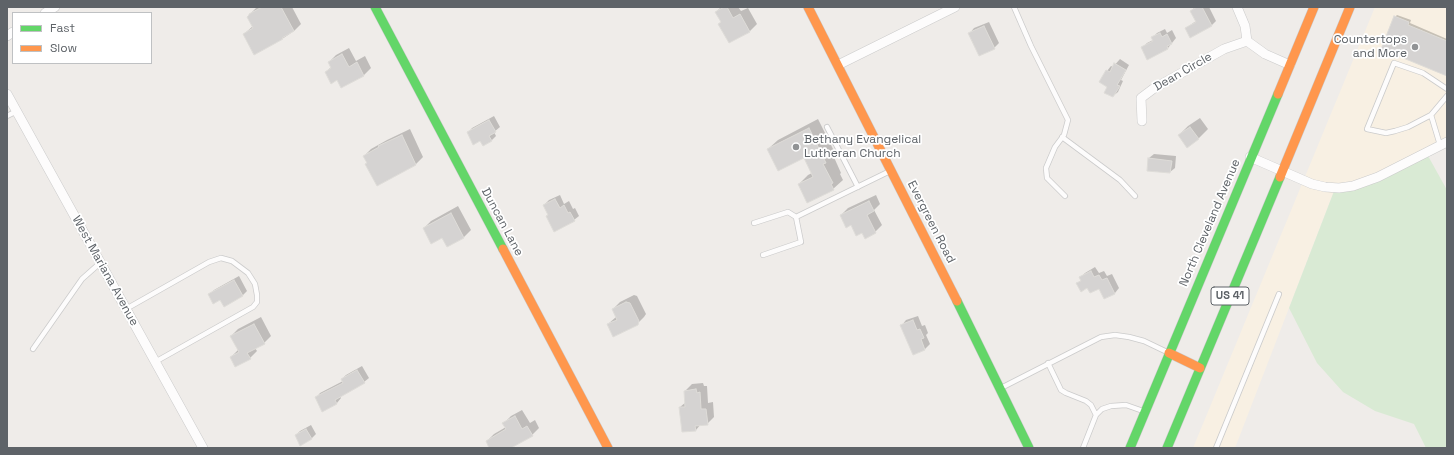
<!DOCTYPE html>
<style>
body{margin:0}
#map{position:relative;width:1454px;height:455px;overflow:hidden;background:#efece9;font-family:"Space Grotesk",sans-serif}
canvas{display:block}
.frame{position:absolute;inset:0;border:8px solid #5e6368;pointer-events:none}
.legend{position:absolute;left:12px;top:12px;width:140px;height:52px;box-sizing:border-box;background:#fff;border:1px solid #bfc1c3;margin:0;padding:5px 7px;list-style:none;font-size:12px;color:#5e6368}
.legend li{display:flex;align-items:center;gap:8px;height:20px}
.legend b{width:20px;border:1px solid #bfc1c3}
</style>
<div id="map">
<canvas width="1454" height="455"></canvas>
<div class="frame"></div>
<ul class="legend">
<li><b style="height:5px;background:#63d668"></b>Fast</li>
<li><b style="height:5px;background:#ff974d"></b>Slow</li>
</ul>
</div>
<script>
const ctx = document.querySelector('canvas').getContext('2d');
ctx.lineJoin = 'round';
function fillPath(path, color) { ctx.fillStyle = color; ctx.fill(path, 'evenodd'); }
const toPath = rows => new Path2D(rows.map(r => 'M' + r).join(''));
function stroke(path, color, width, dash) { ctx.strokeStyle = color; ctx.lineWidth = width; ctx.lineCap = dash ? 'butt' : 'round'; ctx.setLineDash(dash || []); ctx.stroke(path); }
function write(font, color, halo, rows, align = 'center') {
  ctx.font = font + ' "Space Grotesk",sans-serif'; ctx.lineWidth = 3.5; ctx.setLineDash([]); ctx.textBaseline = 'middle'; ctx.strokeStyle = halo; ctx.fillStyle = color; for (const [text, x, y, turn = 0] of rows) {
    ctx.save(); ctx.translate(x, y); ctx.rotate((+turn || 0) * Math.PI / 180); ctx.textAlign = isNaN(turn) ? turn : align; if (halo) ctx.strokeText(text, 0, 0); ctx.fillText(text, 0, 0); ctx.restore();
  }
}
fillPath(toPath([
 [1375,7,1447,7,1447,144,1366,183,1336,186,1235,448,1193,448]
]), '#f8f0e3');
fillPath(toPath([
 [1427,154,1447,190,1447,448,1426,448,1414,424,1375,411,1343,392,1317,363,1289,308,1336,186,1366,183]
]), '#d9ead4');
fillPath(toPath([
 [257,7,292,7,301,24,294,31,282,39,244,34,253,26,250,14],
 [721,7,738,7,741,11,748,8,757,24,750,31,722,22,716,12],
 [1195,7,1209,7,1216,21,1212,25,1186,28,1196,21,1191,11],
 [1397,15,1411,20,1410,23,1447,39,1447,75,1397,54,1395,57,1395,17],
 [989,22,999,43,994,48,970,33,974,28],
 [1165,29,1167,33,1172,30,1176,38,1168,48,1142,48,1147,43,1153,40,1152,38,1157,33],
 [349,48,356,61,365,56,371,68,364,75,342,86,338,79,326,72,331,67,329,62,336,55],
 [1120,59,1129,65,1121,80,1123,81,1118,92,1113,96,1109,87,1107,71,1111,66,1113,67],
 [494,116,500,127,494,132,496,136,492,140,483,145,480,140,468,133,472,128],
 [1200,118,1208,129,1198,139,1179,135,1188,126],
 [818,119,835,153,833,155,841,173,840,174,843,180,833,189,799,184,808,175,812,173,804,157,768,149,778,140],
 [410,129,423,157,416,164,377,185,364,156,371,149,387,140],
 [1154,154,1176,156,1175,168,1170,172,1149,158],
 [560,195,564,204,569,201,573,209,575,208,579,216,574,220,549,215,544,205,549,200],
 [876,195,880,204,874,210,882,225,875,232,863,232,841,215,848,208],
 [458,206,471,230,464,237,447,246,443,237,424,228,431,221],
 [1095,267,1099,273,1104,271,1107,276,1112,274,1119,288,1115,293,1105,298,1099,287,1087,287,1078,283,1082,279,1081,277,1085,273],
 [239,276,247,291,242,296,221,298,209,295,214,290],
 [634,295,637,296,646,314,644,317,637,324,608,324,616,317,613,309,620,302],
 [918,316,922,326,925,325,928,333,926,335,930,344,925,349,913,354,902,325,906,320],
 [261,317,271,336,264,343,255,348,257,351,250,358,231,357,238,350,231,336,238,329],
 [362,366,369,378,364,382,340,396,341,398,337,403,323,410,316,398,320,393,343,381,342,379,346,375],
 [703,383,704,386,707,386,708,403,713,402,714,417,707,424,701,424,696,430,680,407,686,402,685,391,692,384],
 [522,410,530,423,535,420,539,428,532,435,509,448,491,448,487,441,494,434,506,427,504,423,511,416],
 [311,425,316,434,311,439,296,435,300,431]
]), '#0003');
const building = toPath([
 [262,7,281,7,294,31,282,38,283,39,254,55,243,34,253,28,247,17,249,15,249,14,262,7],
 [724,7,727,7,733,18,740,14,750,32,729,43,718,24,721,22,715,12,724,7],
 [1197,7,1202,7,1212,26,1190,38,1185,28,1196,22,1190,11,1197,7],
 [1394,16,1409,22,1408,25,1447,41,1447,76,1396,55,1395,58,1380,52,1394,16],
 [984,26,995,49,979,56,968,33,984,26],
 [1160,33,1162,37,1167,34,1172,44,1167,46,1168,49,1147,60,1141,47,1153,41,1151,37,1160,33],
 [342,54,349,67,357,62,364,76,341,88,337,80,331,84,325,72,331,68,328,62,342,54],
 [1114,63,1126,70,1117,85,1120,86,1113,97,1104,93,1107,87,1099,82,1106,70,1110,72,1114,63],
 [489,120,496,132,489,136,492,141,483,146,480,141,473,145,467,132,489,120],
 [1190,127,1199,139,1187,148,1178,135,1190,127],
 [809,128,826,163,823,164,833,183,831,184,834,190,807,203,798,184,813,177,804,158,778,171,767,149,809,128],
 [402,135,416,165,377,186,365,164,367,163,363,156,379,147,378,146,402,135],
 [1148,158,1172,161,1170,173,1147,171,1148,158],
 [555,199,560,208,564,205,568,213,570,212,575,221,554,232,546,216,548,215,543,205,555,199],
 [869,201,874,211,867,215,876,233,865,239,862,233,856,236,851,225,846,228,840,215,869,201],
 [451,213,464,238,447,247,442,238,431,244,423,228,451,213],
 [1091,271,1094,277,1099,275,1102,280,1107,278,1115,294,1104,299,1099,289,1090,293,1087,288,1081,292,1076,283,1081,281,1079,277,1091,271],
 [234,280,243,296,224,307,220,300,213,304,208,294,234,280],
 [626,302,630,303,639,321,638,325,613,337,607,324,617,320,612,309,626,302],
 [913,320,917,330,920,329,924,338,921,339,925,350,913,355,900,325,913,320],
 [254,324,265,344,247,353,251,359,235,367,230,357,239,352,230,336,254,324],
 [357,370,365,383,335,400,337,404,322,412,315,397,343,383,341,379,357,370],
 [696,389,697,393,700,392,701,409,706,409,708,425,695,426,696,431,682,432,679,407,685,407,684,391,696,389],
 [515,416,522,429,527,426,533,436,511,448,489,448,486,441,506,429,502,423,515,416],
 [306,429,312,439,300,446,295,435,306,429]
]);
fillPath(building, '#d5d3d2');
stroke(building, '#dedcd8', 1);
const lane = toPath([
 [1014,7,1031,46,1068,120,1064,135,1055,147,1046,168,1047,178,1065,196],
 [1431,115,1447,96],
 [7,116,17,111],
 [827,127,858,187],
 [1062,137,1120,180,1135,196],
 [1440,145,1431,115,1408,127,1395,131,1386,133,1367,129,1394,63,1423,73,1447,89],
 [754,223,788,212,796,217],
 [763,255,801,242,796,217,890,171],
 [126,309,209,262,221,258,232,261,248,273,255,284,257,295,257,302,253,307,155,362],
 [33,349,82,279,100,263],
 [1048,363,1061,390,1066,393,1086,401,1091,405,1096,415],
 [1001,388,1101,337,1115,335,1129,337,1144,341,1167,352],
 [1083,448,1096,415,1102,409,1111,406,1126,405,1143,411],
 [1216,448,1279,294]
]);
const street = toPath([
 [1237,7,1245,26,1247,41,1265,54,1290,65],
 [45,13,55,7],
 [7,36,13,32],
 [838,65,955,7],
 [7,94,203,448],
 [1142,121,1141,98,1153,89,1224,49,1247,41],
 [1250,157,1312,184,1325,187,1339,188,1353,186,1378,177,1447,142]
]);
const fast = toPath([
 [375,7,503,249],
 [957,301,1029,448],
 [1130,448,1278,94],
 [1167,448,1280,177]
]);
const slow = toPath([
 [808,7,957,301],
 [1278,94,1314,7],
 [1280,177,1350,7],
 [503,249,608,448],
 [1169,353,1200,368]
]);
stroke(lane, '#cbcbcb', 6);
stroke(street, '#cbcbcb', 10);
stroke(fast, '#cac9ca', 10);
stroke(slow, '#cac9ca', 10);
stroke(lane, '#fdfcfc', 4.5);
stroke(street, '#fdfcfc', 9);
stroke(fast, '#63d668', 9);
stroke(slow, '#ff974d', 9);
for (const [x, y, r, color] of [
 [1415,47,4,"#919395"],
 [796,147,4,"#919395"]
]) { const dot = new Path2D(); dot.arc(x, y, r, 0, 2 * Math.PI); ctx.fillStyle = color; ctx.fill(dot); stroke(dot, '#fff', 1.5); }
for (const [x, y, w] of [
 [1230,296,38]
]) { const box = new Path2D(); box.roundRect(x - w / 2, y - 9, w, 18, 3); ctx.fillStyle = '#fff'; ctx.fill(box); stroke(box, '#5e6368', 1); }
write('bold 11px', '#5e6368', null, [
 ["US 41",1230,296]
]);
write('12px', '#5e6368', '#fff', [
 ["Countertops",1407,40],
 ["and More",1407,54],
 ["Bethany Evangelical",804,140,"left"],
 ["Lutheran Church",804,154,"left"]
], 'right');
write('12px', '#5e6368', '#fff', [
 ["Dean Circle",1183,72,-30],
 ["Duncan Lane",502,222,62],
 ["Evergreen Road",931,222,63],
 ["North Cleveland Avenue",1210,223,-67],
 ["West Mariana Avenue",105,271,61]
]);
</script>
